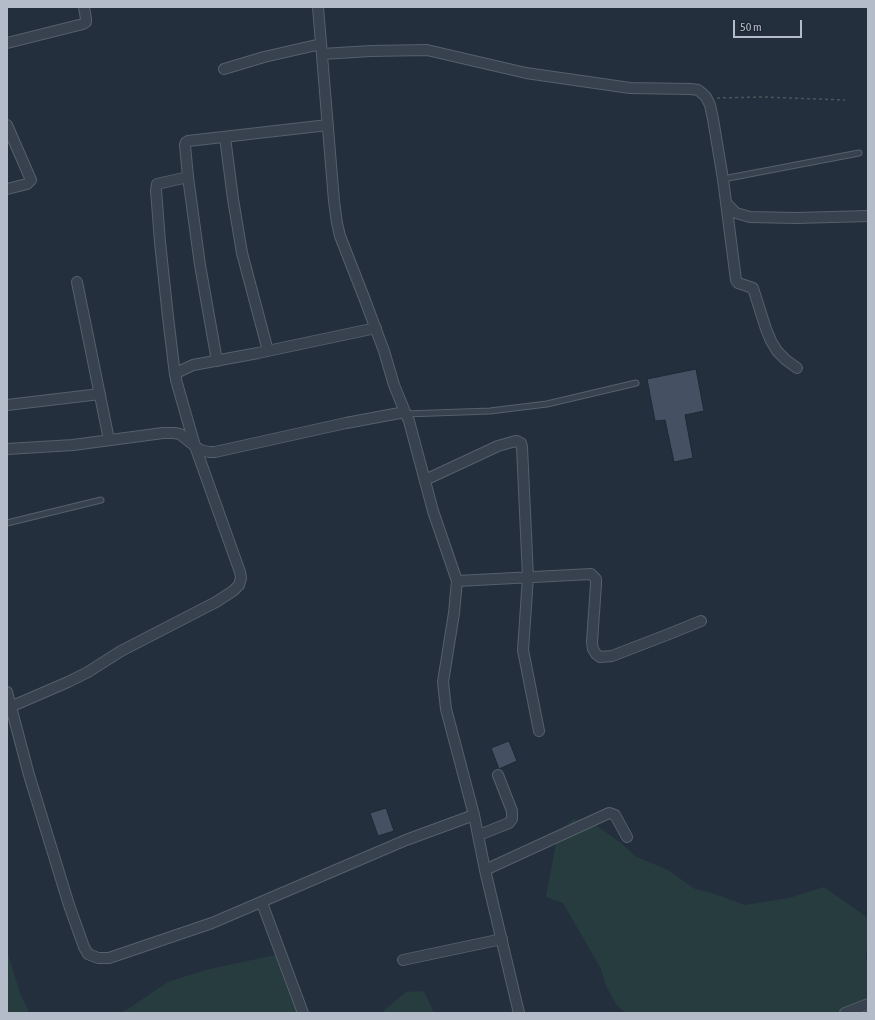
<!DOCTYPE html>
<style>
body{margin:0}
#map{position:relative;width:875px;height:1020px;overflow:hidden;background:#242f3e;font-family:"Asap Condensed",sans-serif}
canvas{display:block}
.frame{position:absolute;inset:0;border:8px solid #b4bcc9;pointer-events:none}
.scale{position:absolute;left:733px;top:20px;width:69px;height:18px;box-sizing:border-box;border:2px solid #b4bcc9;border-top:0;padding-left:5px;font-size:12px;line-height:14px;white-space:nowrap;color:#b4bcc9;-webkit-text-stroke:3px #1d2633;paint-order:stroke}
</style>
<div id="map">
<canvas width="875" height="1020"></canvas>
<div class="frame"></div>
<div class="scale">50 m</div>
</div>
<script>
const ctx = document.querySelector('canvas').getContext('2d');
ctx.lineJoin = 'round';
function fillPath(path, color) { ctx.fillStyle = color; ctx.fill(path, 'evenodd'); }
const toPath = rows => new Path2D(rows.map(r => 'M' + r).join(''));
function stroke(path, color, width, dash) { ctx.strokeStyle = color; ctx.lineWidth = width; ctx.lineCap = dash ? 'butt' : 'round'; ctx.setLineDash(dash || []); ctx.stroke(path); }
fillPath(toPath([
 [574,819,593,823,621,843,635,856,668,870,695,889,712,893,745,905,789,898,824,887,868,918,868,939,866,957,868,966,868,1013,626,1013,617,1006,606,986,601,969,563,903,546,897,558,832],
 [7,951,21,996,30,1013,7,1013],
 [275,955,286,971,301,1013,120,1013,131,1007,168,982,205,970],
 [424,991,434,1013,381,1013,406,992]
]), '#263c3f');
const building = toPath([
 [696,369,704,411,685,415,693,458,674,462,665,420,655,421,647,379,696,369],
 [509,741,517,761,499,769,491,748,509,741],
 [386,808,394,831,378,836,370,813,386,808]
]);
fillPath(building, '#455162');
stroke(building, '#1f2835', 1);
const service = toPath([
 [723,179,859,153],
 [406,414,490,411,547,404,636,383],
 [7,523,101,500]
]);
const minor = toPath([
 [318,7,334,201,337,223,340,236,365,300,384,351,394,385,405,412],
 [7,43,83,24,86,22,86,19,84,7],
 [322,54,371,51,427,50,526,73,630,88,691,89,698,90,703,94,706,97,710,105,713,119,723,179,736,280,738,283,753,288,766,329,771,341,777,351,786,360,797,368],
 [224,69,264,57,321,44],
 [7,125,31,180,27,184,7,189],
 [225,137,233,199,242,253,268,351],
 [188,177,200,265,217,361],
 [726,203,736,213,750,217,796,218,868,216],
 [77,282,109,440],
 [175,375,168,317,160,242,156,190,157,184,188,177,185,145,186,142,188,141,328,125],
 [7,405,100,394],
 [7,449,73,445,163,433,174,433,180,434,200,450,209,452,215,452,346,423,405,412,409,421,433,511,457,581,454,613,443,682,446,709,474,815,485,870,519,1013],
 [425,480,498,446,512,442,517,441,521,443,522,447,528,577,523,650,539,731],
 [457,581,591,574,596,579,596,584,592,642,593,649,596,654,600,657,612,656,669,634,701,621],
 [7,692,29,775,69,905,84,947,88,954,98,958,109,958,212,923,406,840,474,815],
 [10,707,68,682,88,672,121,651,216,602,233,591,239,585,241,578,240,572,195,446,176,380,176,373,193,365,258,353,376,328],
 [479,835,509,823,512,819,512,811,498,775],
 [485,870,609,813,615,815,627,837],
 [262,903,303,1013],
 [403,960,502,939],
 [845,1013,868,1004]
]);
stroke(service, '#565f6c', 7);
stroke(minor, '#565f6c', 12);
stroke(toPath([
 [717,98,762,97,845,100]
]), '#44595c', 1.5, [3, 3]);
stroke(service, '#38414e', 5);
stroke(minor, '#38414e', 10);
</script>
